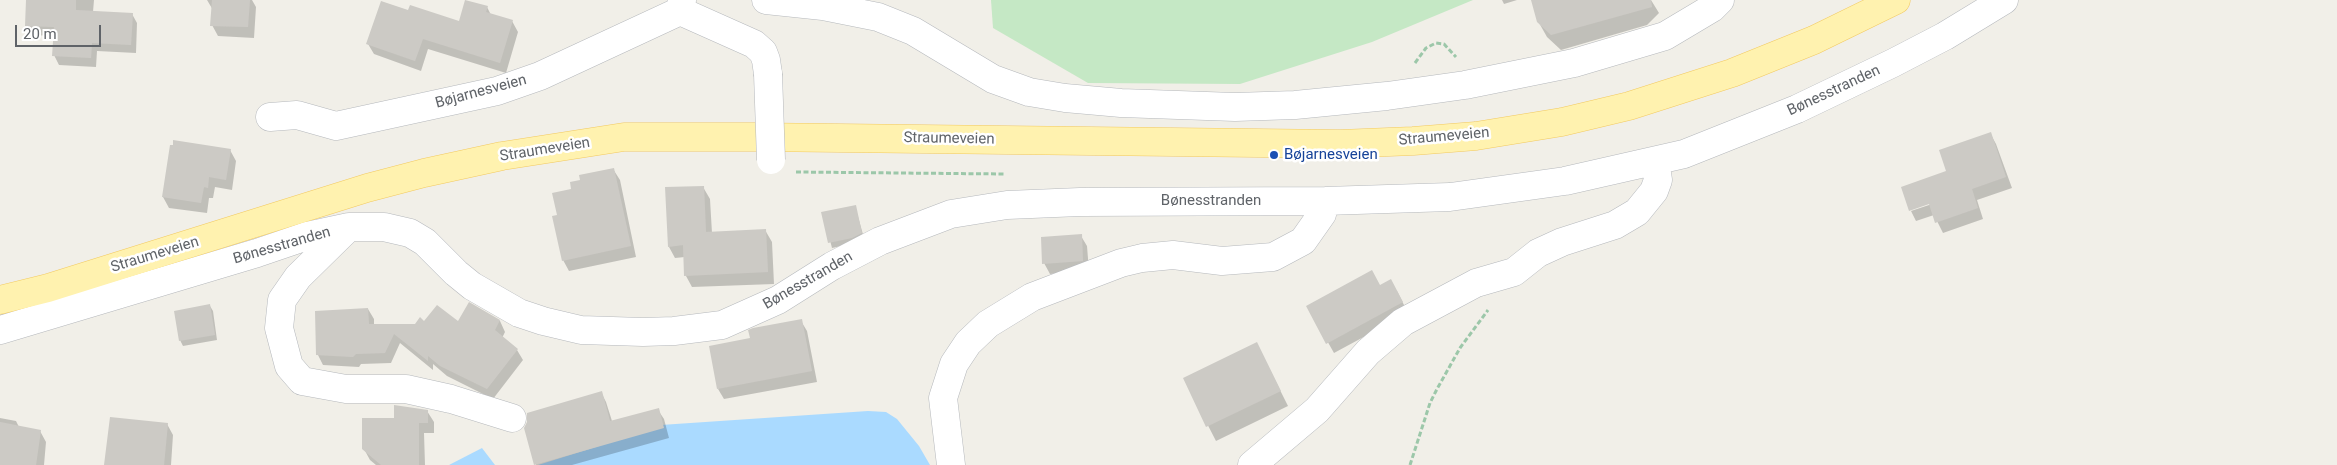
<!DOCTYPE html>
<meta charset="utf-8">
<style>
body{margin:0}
#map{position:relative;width:2337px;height:465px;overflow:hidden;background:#f1efe8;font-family:Roboto,sans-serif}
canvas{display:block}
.scale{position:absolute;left:15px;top:25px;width:86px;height:22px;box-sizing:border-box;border:2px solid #5f6368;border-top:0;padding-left:6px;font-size:15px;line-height:18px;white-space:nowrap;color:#5f6368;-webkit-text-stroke:4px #fff;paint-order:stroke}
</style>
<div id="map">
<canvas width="2337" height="465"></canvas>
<div class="scale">20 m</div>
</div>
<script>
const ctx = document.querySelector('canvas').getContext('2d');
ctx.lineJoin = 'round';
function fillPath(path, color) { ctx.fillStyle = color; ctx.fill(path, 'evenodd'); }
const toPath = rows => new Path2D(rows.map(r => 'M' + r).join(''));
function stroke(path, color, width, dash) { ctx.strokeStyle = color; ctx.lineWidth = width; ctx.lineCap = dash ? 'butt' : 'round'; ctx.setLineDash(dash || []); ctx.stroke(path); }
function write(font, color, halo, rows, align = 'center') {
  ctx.font = font + ' Roboto,sans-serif'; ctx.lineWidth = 5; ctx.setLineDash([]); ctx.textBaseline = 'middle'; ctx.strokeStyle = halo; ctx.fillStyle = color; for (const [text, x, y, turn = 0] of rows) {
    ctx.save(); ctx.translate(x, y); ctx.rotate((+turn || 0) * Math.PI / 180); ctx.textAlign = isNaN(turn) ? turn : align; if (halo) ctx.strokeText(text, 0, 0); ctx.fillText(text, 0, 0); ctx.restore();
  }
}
fillPath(toPath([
 [991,0,1473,0,1372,42,1240,84,1088,83,993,28]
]), '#c5e8c5');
fillPath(toPath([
 [868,411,886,412,897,419,919,446,930,465,538,465,599,446,646,426],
 [482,448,495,465,449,465]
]), '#aadaff');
fillPath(toPath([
 [28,0,94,0,93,12,132,14,137,23,136,53,97,51,96,67,59,65,54,55,55,36,32,35,26,26],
 [207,0,252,0,256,7,254,38,218,36,212,25,213,10],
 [1502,0,1517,0,1504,4],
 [1532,0,1651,0,1659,13,1647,25,1561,50,1547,37,1538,21],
 [487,7,491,15,512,21,518,32,506,73,428,49,421,71,374,54,368,44,409,11,459,23],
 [1990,133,1996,144,2012,188,1977,200,1983,219,1943,233,1934,215,1916,221,1911,211,1935,203,1948,172],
 [171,146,230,150,236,161,232,190,215,187,213,198,209,198,207,213,169,208,163,197],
 [613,169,620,180,636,257,569,271,563,260,558,216,573,190],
 [703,187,710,199,712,233,765,230,772,242,774,284,692,287,686,276,685,257,675,258,669,247],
 [855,206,864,238,855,243,832,248,823,213],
 [1081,236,1087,246,1089,271,1050,274,1044,263],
 [1379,287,1397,291,1408,313,1334,353,1308,307],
 [470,304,500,321,505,332,502,338,517,350,523,360,493,399,447,376,433,364,433,370,400,343,391,363,361,364,359,367,323,365,318,355,368,309,374,319,374,325,416,325,425,323,458,323],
 [210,306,213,311,217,340,183,346,180,340],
 [801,321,807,331,817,382,724,399,718,389,751,339],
 [1257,344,1288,406,1216,441,1184,379],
 [601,392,606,402,612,421,658,410,664,419,669,438,572,465,536,465,525,428,528,422],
 [427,411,434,422,434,433,424,433,425,465,376,465,370,460,364,449,395,419],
 [0,418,16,421,19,427,40,431,46,442,44,465,0,465],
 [167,424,173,435,171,465,106,465]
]), '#0003');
fillPath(toPath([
 [26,0,76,0,76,10,133,13,131,45,92,43,91,58,52,56,54,27,25,26],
 [212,0,250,0,248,27,210,26],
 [465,0,488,6,486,12,513,20,500,63,423,39,415,61,366,44,381,1,408,10,410,5,459,21],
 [1531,0,1651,0,1652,7,1551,35,1537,22],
 [1991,132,2006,177,1972,189,1978,208,1935,223,1929,204,1909,211,1901,187,1946,171,1939,150],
 [173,140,231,149,226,180,209,177,208,188,204,187,201,203,162,197,170,145,173,145],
 [614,168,631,246,562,261,552,216,557,215,552,193,571,189,570,182,580,180,579,175],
 [704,186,706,232,766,229,768,272,684,276,683,245,668,247,665,187],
 [856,205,862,233,852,238,828,243,821,212],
 [1082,234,1083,261,1042,264,1041,237],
 [1372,270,1380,285,1391,279,1403,302,1326,344,1306,306],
 [469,302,500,320,495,330,518,349,487,389,440,366,428,356,428,361,394,334,385,353,356,354,353,357,316,355,315,311,368,308,369,324,415,324,420,317,424,321,437,305,458,321],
 [210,304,215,335,179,341,174,311],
 [802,319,812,371,717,389,709,346,750,338,748,330,753,328],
 [1257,342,1281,391,1206,427,1183,378],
 [602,391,610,421,659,408,664,428,534,465,524,428,527,422,527,413],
 [394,405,428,410,428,423,419,423,419,465,381,465,362,449,362,418,394,418],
 [110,417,168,423,164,465,104,465],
 [0,422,41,430,36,465,0,465]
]), '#cccac5');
const minor = toPath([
 [766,0,823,6,878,17,913,31,993,79,1029,92,1065,98,1121,103,1235,107,1295,105,1387,96,1465,85,1574,63,1665,36,1712,8,1720,0],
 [680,11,754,44,763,52,766,60,768,74],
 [270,117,297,115,336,126,497,91,540,76,680,11,682,0],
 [349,227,298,277,282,300,279,328,289,366,302,381,346,389,406,389,451,399,512,418],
 [0,330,257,253,307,236,349,227,384,227,410,233,425,242,456,273,472,286,519,313,543,321,581,330,643,332,674,331,722,325,778,300,832,266,880,241,951,214,1007,205,1080,202,1325,201,1450,197,1565,181,1684,154,1797,109,1893,63,1945,36,2004,0],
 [951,465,943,398,954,364,968,343,988,324,1032,297,1121,263,1142,258,1173,255,1222,261,1273,257,1303,241,1322,214,1325,201],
 [1252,465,1317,410,1368,352,1403,322,1476,283,1514,272,1538,253,1562,242,1615,225,1637,212,1654,191,1658,180,1655,161]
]);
const major = toPath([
 [0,300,48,288,367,188,424,173,502,156,624,137,755,137,1340,144,1413,141,1476,136,1562,122,1629,106,1732,73,1814,40,1896,0]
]);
stroke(minor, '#b5b8bc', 29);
stroke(major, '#f2c960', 29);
stroke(toPath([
 [1415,63,1426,48,1436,43,1444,44,1456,57],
 [796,172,1004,174],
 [1410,465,1430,403,1437,389,1460,348,1488,310]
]), '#9cc7a9', 3, [5, 2.5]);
stroke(minor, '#fff', 28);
stroke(major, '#fff2af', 28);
const minorBridge = toPath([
 [768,74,771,160]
]);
stroke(minorBridge, '#b5b8bc', 29, []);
stroke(minorBridge, '#fff', 28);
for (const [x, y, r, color] of [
 [1274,155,5,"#1a4fb4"]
]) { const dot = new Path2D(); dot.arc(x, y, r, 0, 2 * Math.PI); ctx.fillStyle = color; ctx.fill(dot); stroke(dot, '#fff', 2); }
write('15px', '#5f6368', '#fff', [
 ["Bønesstranden",1834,91,-25],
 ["Bøjarnesveien",481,92,-15],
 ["Straumeveien",1444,137,-5],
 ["Straumeveien",949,139,1],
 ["Straumeveien",545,150,-9],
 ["Bønesstranden",1211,201],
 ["Bønesstranden",282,246,-16],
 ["Straumeveien",155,255,-17],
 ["Bønesstranden",808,281,-30]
]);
write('15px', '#164399', '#fff', [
 ["Bøjarnesveien",1284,155]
], 'left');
</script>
